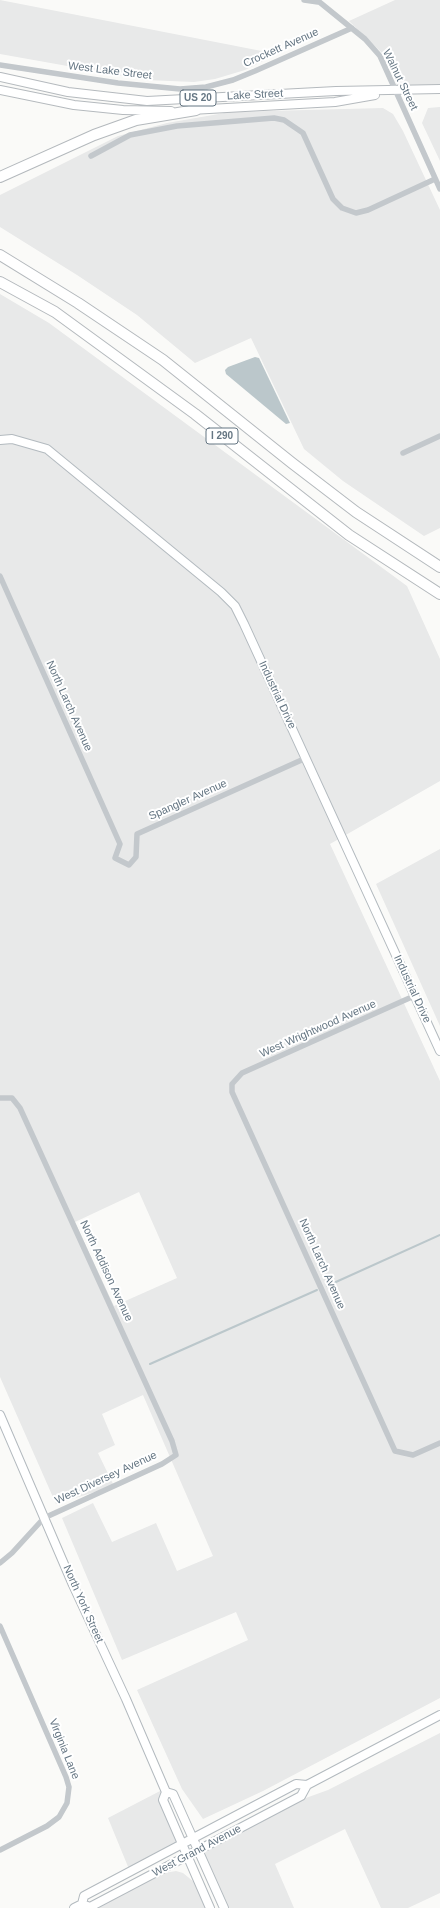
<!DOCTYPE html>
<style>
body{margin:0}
canvas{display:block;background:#fafaf8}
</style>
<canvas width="440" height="1908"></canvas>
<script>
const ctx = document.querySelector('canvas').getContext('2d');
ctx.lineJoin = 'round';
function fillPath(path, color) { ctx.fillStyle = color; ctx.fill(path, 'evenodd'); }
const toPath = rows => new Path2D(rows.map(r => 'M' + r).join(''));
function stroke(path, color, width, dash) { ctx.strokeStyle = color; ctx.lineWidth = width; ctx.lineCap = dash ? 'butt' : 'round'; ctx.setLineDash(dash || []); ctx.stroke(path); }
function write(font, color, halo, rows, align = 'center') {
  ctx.font = font + ' Helvetica,sans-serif'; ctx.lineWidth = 4; ctx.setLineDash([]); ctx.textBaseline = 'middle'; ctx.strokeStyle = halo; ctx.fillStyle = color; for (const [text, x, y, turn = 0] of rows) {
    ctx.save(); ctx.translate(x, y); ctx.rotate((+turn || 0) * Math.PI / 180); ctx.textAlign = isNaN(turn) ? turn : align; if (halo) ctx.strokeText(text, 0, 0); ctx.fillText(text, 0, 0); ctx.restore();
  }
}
fillPath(toPath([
 [0,0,277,54,245,70,215,79,194,82,146,80,0,54],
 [395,0,440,0,440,86,398,88,382,53,349,21],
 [440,107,440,161,422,123,428,108],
 [383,108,393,114,403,131,440,210,440,528,424,536,343,481,304,449,251,338,195,363,137,315,77,275,0,227,0,195,118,136,167,123,230,112],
 [0,294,49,323,407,586,440,659,440,781,330,844,440,1081,440,1698,263,1791,203,1819,182,1789,137,1690,248,1640,236,1612,122,1660,62,1518,93,1503,112,1542,156,1523,177,1571,213,1556,143,1395,102,1414,115,1445,98,1453,114,1486,56,1504,0,1377],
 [139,1192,177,1278,114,1306,75,1222],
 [440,849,440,1026,376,884],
 [440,1733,440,1893,408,1908,381,1908,345,1829,275,1864,294,1908,220,1908,192,1849,253,1817,328,1790],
 [162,1790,186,1846,131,1874,108,1818],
 [176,1871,183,1873,194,1882,206,1908,96,1908,159,1874]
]), '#e8e9e9');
fillPath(toPath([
 [255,357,259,358,290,423,286,424,226,374,225,370,228,367]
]), '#bbc7cb');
stroke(toPath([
 [327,1286,440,1235],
 [150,1364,317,1290]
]), '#bbc7cb', 2);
const secondary = toPath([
 [0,440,12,439,47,449,221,592,235,606,244,624,440,1051],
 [0,1415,73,1585,126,1699,166,1792,163,1800,210,1908],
 [166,1792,173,1794,224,1908],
 [82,1904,90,1907,301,1796,307,1785],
 [74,1908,82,1904,84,1896,165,1853,296,1784,307,1785,440,1715]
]);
const primary = toPath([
 [0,77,68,92,147,101,336,91,440,89],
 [0,90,74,105,123,110,171,111],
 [191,110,335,102,375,95]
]);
const highway = toPath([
 [0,177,94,135,136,120,196,110],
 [0,255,78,303,163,360,292,463,356,512,440,567],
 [0,282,55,312,195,414,349,535,440,594]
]);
stroke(secondary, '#b3babf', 10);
stroke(primary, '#b5babe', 10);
stroke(highway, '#b4b9bd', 12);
stroke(toPath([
 [304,0,318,2],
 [317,0,365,39,380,56,440,189],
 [0,65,118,83,180,89,206,87,233,80,255,71,352,28],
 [91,156,130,135,177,126,274,118,284,120,303,133,333,199,342,208,356,213,368,210,435,179],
 [403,453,440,436],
 [0,576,120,844,115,858,129,865,136,857,137,834,306,758],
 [414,996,242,1073,232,1084,232,1092,395,1451,413,1455,440,1443],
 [0,1098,12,1098,20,1108,172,1441,176,1455,162,1464,44,1518,12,1553,0,1563],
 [0,1626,66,1777,69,1787,67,1803,59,1817,47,1826,0,1850]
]), '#c3c8cc', 5.5);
stroke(secondary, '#fff', 8);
stroke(primary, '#fff', 8);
stroke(highway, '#fff', 10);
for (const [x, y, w] of [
 [198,98,36],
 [222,436,32]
]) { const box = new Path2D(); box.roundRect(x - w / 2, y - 8, w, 16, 3); ctx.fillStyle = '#fff'; ctx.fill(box); stroke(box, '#657683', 1); }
write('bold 10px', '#657683', null, [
 ["US 20",198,98],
 ["I 290",222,436]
]);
write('11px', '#657683', '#fff', [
 ["Crockett Avenue",281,48,-24],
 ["West Lake Street",110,71,7],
 ["Walnut Street",400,80,64],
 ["Lake Street",255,95,-3],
 ["Industrial Drive",277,695,65],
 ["North Larch Avenue",69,706,66],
 ["Spangler Avenue",188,800,-24],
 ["Industrial Drive",412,989,65],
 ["West Wrightwood Avenue",318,1029,-24],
 ["North Larch Avenue",322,1264,66],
 ["North Addison Avenue",106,1271,65],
 ["West Diversey Avenue",106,1478,-25],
 ["North York Street",83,1604,66],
 ["Virginia Lane",64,1749,68],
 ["West Grand Avenue",197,1851,-28]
]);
</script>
